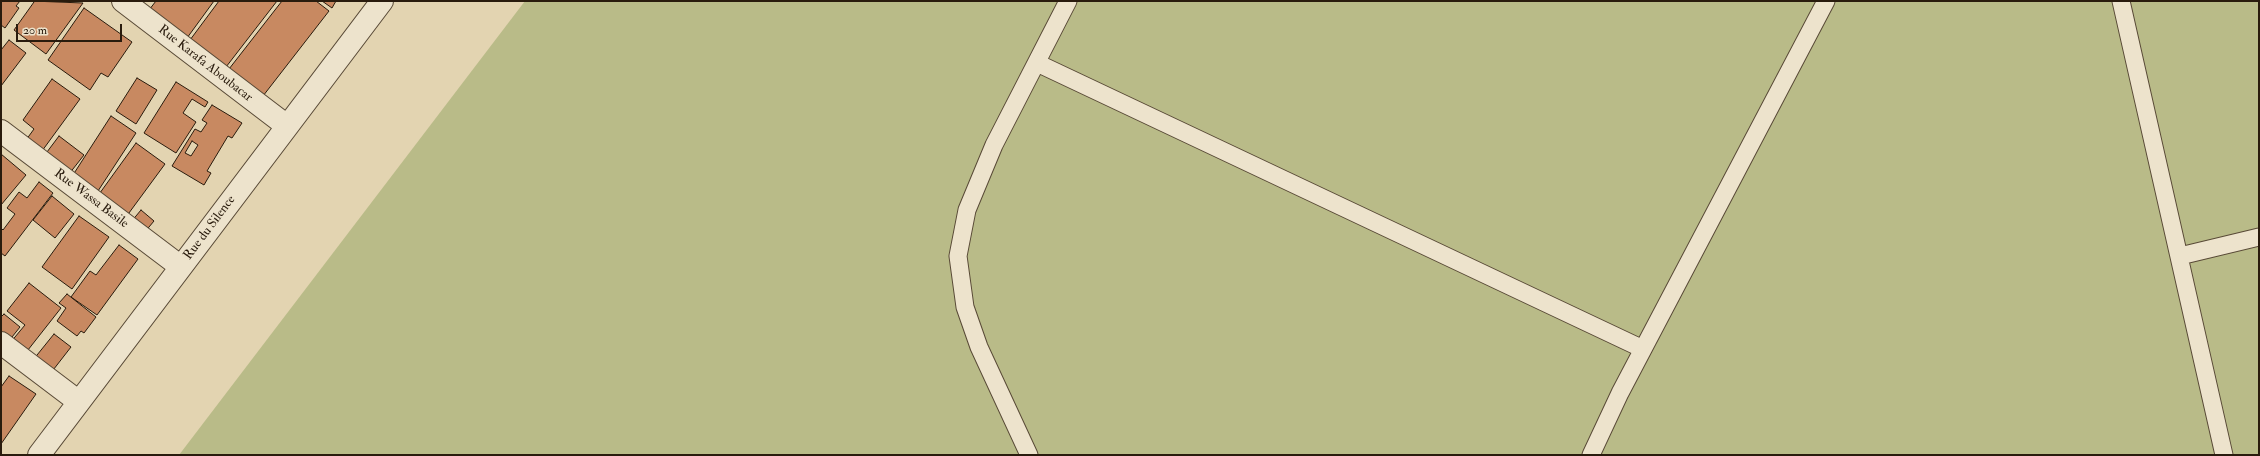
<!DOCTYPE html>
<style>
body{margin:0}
#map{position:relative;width:2260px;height:456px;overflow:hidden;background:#e3d4b1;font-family:"IM FELL Double Pica",serif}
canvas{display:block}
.frame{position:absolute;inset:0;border:2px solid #291b0d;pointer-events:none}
.scale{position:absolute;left:16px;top:24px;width:106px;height:18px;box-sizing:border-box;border:2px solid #291b0d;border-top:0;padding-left:5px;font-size:12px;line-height:14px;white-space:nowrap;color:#291b0d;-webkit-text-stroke:3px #ede3cc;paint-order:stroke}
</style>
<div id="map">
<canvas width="2260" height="456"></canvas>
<div class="frame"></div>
<div class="scale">20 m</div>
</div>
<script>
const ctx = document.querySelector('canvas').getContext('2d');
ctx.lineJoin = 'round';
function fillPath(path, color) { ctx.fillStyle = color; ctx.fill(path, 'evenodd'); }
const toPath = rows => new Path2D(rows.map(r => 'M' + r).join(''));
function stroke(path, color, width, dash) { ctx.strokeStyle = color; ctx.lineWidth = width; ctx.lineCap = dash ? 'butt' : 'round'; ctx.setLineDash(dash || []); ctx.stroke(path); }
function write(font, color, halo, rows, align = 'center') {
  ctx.font = font + ' "IM FELL Double Pica",serif'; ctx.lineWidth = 3.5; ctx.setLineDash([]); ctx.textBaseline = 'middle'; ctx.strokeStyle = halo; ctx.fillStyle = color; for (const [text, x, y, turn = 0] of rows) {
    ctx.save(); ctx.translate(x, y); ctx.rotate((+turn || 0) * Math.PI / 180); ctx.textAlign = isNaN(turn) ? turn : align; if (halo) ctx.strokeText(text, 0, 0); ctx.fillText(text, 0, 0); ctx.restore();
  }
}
fillPath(toPath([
 [525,1,2259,1,2259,455,179,455]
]), '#b9bb88');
const building = toPath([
 [1,1,20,1,16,6,19,8,5,28,1,25,1,1],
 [32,1,83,3,46,54,14,30,34,2,32,1],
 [156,1,214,1,187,38,149,10,156,1],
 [219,1,277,1,226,67,190,40,219,1],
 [282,1,316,1,329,11,263,96,229,69,282,1],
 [322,1,336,1,332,8,322,1],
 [84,8,132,42,108,77,101,73,90,90,48,60,84,8],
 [9,40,26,53,1,86,1,50,9,40],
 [137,78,157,90,136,124,116,111,137,78],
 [52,79,80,99,42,151,26,140,34,129,23,120,52,79],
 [176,82,208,102,205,107,192,99,183,113,196,122,176,153,144,133,176,82],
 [212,105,242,123,232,138,228,136,207,171,211,173,204,185,172,166,195,129,201,132,207,123,202,120,212,105],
 [192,141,198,145,191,156,185,153,192,141],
 [111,116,136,133,96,194,71,178,111,116],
 [59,136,84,155,69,174,44,156,59,136],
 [136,143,165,164,126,217,97,197,136,143],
 [1,154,26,175,1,205,1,154],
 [39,182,53,193,5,256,1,253,1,228,3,230,15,214,7,208,19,192,27,198,39,182],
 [52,196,74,214,55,238,33,220,52,196],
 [141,210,154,221,144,233,131,222,141,210],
 [79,216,109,237,72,289,42,267,79,216],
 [119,245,138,259,97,315,71,297,90,271,96,275,119,245],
 [29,283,61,308,24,355,10,343,25,325,7,311,29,283],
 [67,294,96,317,84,333,81,331,77,336,57,321,66,308,59,303,67,294],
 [4,314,20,327,8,342,1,337,1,317,4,314],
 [54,334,71,347,50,374,33,360,54,334],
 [9,376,36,394,1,444,1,387,9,376]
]);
fillPath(building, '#c88961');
stroke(building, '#291b0d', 1);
const service = toPath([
 [2121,1,2224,455],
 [1037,63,1643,349],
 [2180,256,2259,237],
 [1029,455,979,347,965,307,958,256,967,210,994,145,1068,1],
 [1591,455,1620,393,1826,1]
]);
const minor = toPath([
 [123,1,287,126],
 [1,131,181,267],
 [1,343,79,402],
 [39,455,382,1]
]);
stroke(service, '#584936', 19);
stroke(minor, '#584936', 24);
stroke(service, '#ede3cc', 17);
stroke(minor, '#ede3cc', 22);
write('13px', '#291b0d', '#ede3cc', [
 ["Rue Karafa Aboubacar",205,64,38],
 ["Rue Wassa Basile",91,199,37],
 ["Rue du Silence",210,228,-53]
]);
</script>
